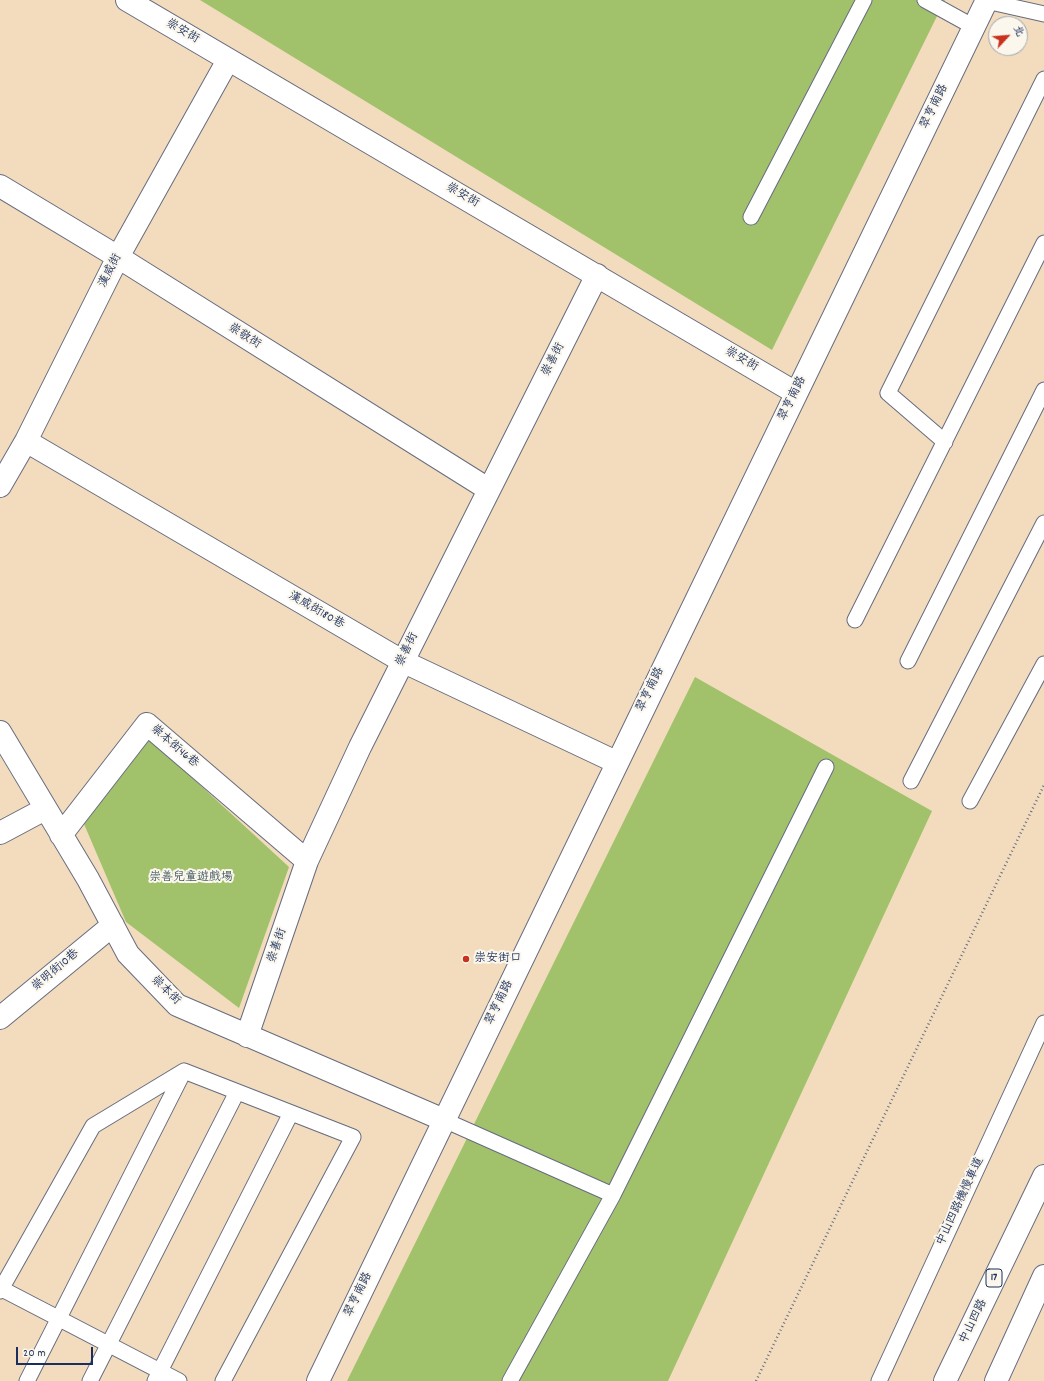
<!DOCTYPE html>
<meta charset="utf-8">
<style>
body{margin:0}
#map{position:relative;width:1044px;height:1381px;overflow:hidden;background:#f2dcbd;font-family:Dekko,"LXGW WenKai TC",sans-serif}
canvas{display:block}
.north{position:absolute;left:988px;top:16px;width:40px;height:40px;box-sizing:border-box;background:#fbf7ec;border:1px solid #a1a7b3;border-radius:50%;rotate:64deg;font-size:11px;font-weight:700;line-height:16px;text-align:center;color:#1b2f5e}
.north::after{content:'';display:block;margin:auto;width:14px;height:18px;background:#c8321e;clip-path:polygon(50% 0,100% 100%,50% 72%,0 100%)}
.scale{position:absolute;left:16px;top:1347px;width:77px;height:18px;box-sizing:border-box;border:2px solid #1b2f5e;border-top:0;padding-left:5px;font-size:12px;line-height:14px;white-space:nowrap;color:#1b2f5e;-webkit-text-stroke:3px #fbf7ec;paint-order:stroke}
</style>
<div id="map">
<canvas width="1044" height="1381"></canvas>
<div class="north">北</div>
<div class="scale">20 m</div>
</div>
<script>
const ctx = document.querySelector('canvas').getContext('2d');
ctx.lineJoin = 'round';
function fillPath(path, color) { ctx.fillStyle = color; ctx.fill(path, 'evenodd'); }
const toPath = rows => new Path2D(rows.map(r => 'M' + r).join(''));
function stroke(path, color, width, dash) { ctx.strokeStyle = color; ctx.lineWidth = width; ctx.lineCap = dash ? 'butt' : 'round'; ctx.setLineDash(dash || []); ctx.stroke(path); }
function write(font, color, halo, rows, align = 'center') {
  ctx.font = font + ' Dekko,"LXGW WenKai TC",sans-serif'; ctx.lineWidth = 4; ctx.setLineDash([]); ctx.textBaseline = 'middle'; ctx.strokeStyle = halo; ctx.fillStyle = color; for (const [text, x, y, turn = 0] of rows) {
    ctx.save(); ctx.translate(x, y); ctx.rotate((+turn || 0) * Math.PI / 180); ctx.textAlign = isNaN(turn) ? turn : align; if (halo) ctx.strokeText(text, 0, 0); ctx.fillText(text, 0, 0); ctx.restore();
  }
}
fillPath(toPath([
 [200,0,945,0,772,350],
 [695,677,932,811,668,1381,347,1381],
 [150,739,289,867,239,1008,126,922,84,824]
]), '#a1c26b');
const lane = toPath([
 [925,0,974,27],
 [986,1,1044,14],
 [751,217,864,0],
 [945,442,888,393,1044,79],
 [855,620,1044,243],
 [908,661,1044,390],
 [911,781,1044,523],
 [970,801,1044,664],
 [444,1120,613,1195],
 [2,1289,179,1381],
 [0,1291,93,1126,184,1071,353,1137,223,1381],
 [27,1381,184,1071],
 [90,1381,237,1092],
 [155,1381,291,1113],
 [510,1381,613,1195,826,767],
 [879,1381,1044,1023]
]);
const street = toPath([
 [127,0,796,393],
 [0,186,118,257,488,489],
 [26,441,402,661,616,762],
 [0,486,26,441,118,257,228,60],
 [0,732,88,879,128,954,177,1005,444,1120],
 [0,833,45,809],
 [61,835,147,724,307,861],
 [0,1018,113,925],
 [247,1036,307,861,360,747,597,275],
 [318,1381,987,0]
]);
const primary = toPath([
 [945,1381,1044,1176],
 [996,1381,1044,1276]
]);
stroke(lane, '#666c7f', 17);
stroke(street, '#666c7f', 24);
stroke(primary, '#666c7f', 24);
stroke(toPath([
 [756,1381,1044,785]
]), '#666c7f', 2.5, [1, 3]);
stroke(lane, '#fff', 15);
stroke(street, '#fff', 22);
stroke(primary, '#fff', 22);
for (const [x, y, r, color] of [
 [466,959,4,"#c8321e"]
]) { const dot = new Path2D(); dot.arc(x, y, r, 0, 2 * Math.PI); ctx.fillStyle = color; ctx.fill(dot); stroke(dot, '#fbf7ec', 1.5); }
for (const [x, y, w] of [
 [994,1278,16]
]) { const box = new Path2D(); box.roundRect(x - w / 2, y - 9, w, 18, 3); ctx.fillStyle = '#fbf7ec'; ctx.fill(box); stroke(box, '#1b2f5e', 1); }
write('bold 11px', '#1b2f5e', null, [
 ["17",994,1278]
]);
write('12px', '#1b2f5e', '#fbf7ec', [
 ["崇安街",182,32,30],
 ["翠亨南路",935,107,-64],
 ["崇安街",462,196,30],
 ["漢威街",111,271,-63],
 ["崇敬街",244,337,32],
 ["崇善街",554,360,-63],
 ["崇安街",741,360,30],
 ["翠亨南路",793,399,-64],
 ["漢威街180巷",316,611,30],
 ["崇善街",408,650,-64],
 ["翠亨南路",651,690,-64],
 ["崇本街46巷",174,747,40],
 ["崇善街",278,946,-71],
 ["崇明街10巷",56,971,-40],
 ["崇本街",165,991,44],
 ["翠亨南路",500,1003,-64],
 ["中山四路機慢車道",961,1202,-65],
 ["翠亨南路",359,1295,-64],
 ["中山四路",974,1322,-64]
]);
write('12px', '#435b62', '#fbf7ec', [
 ["崇善兒童遊戲場",191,878]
]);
write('12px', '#1b2f5e', '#fbf7ec', [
 ["崇安街口",474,959]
], 'left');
</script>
